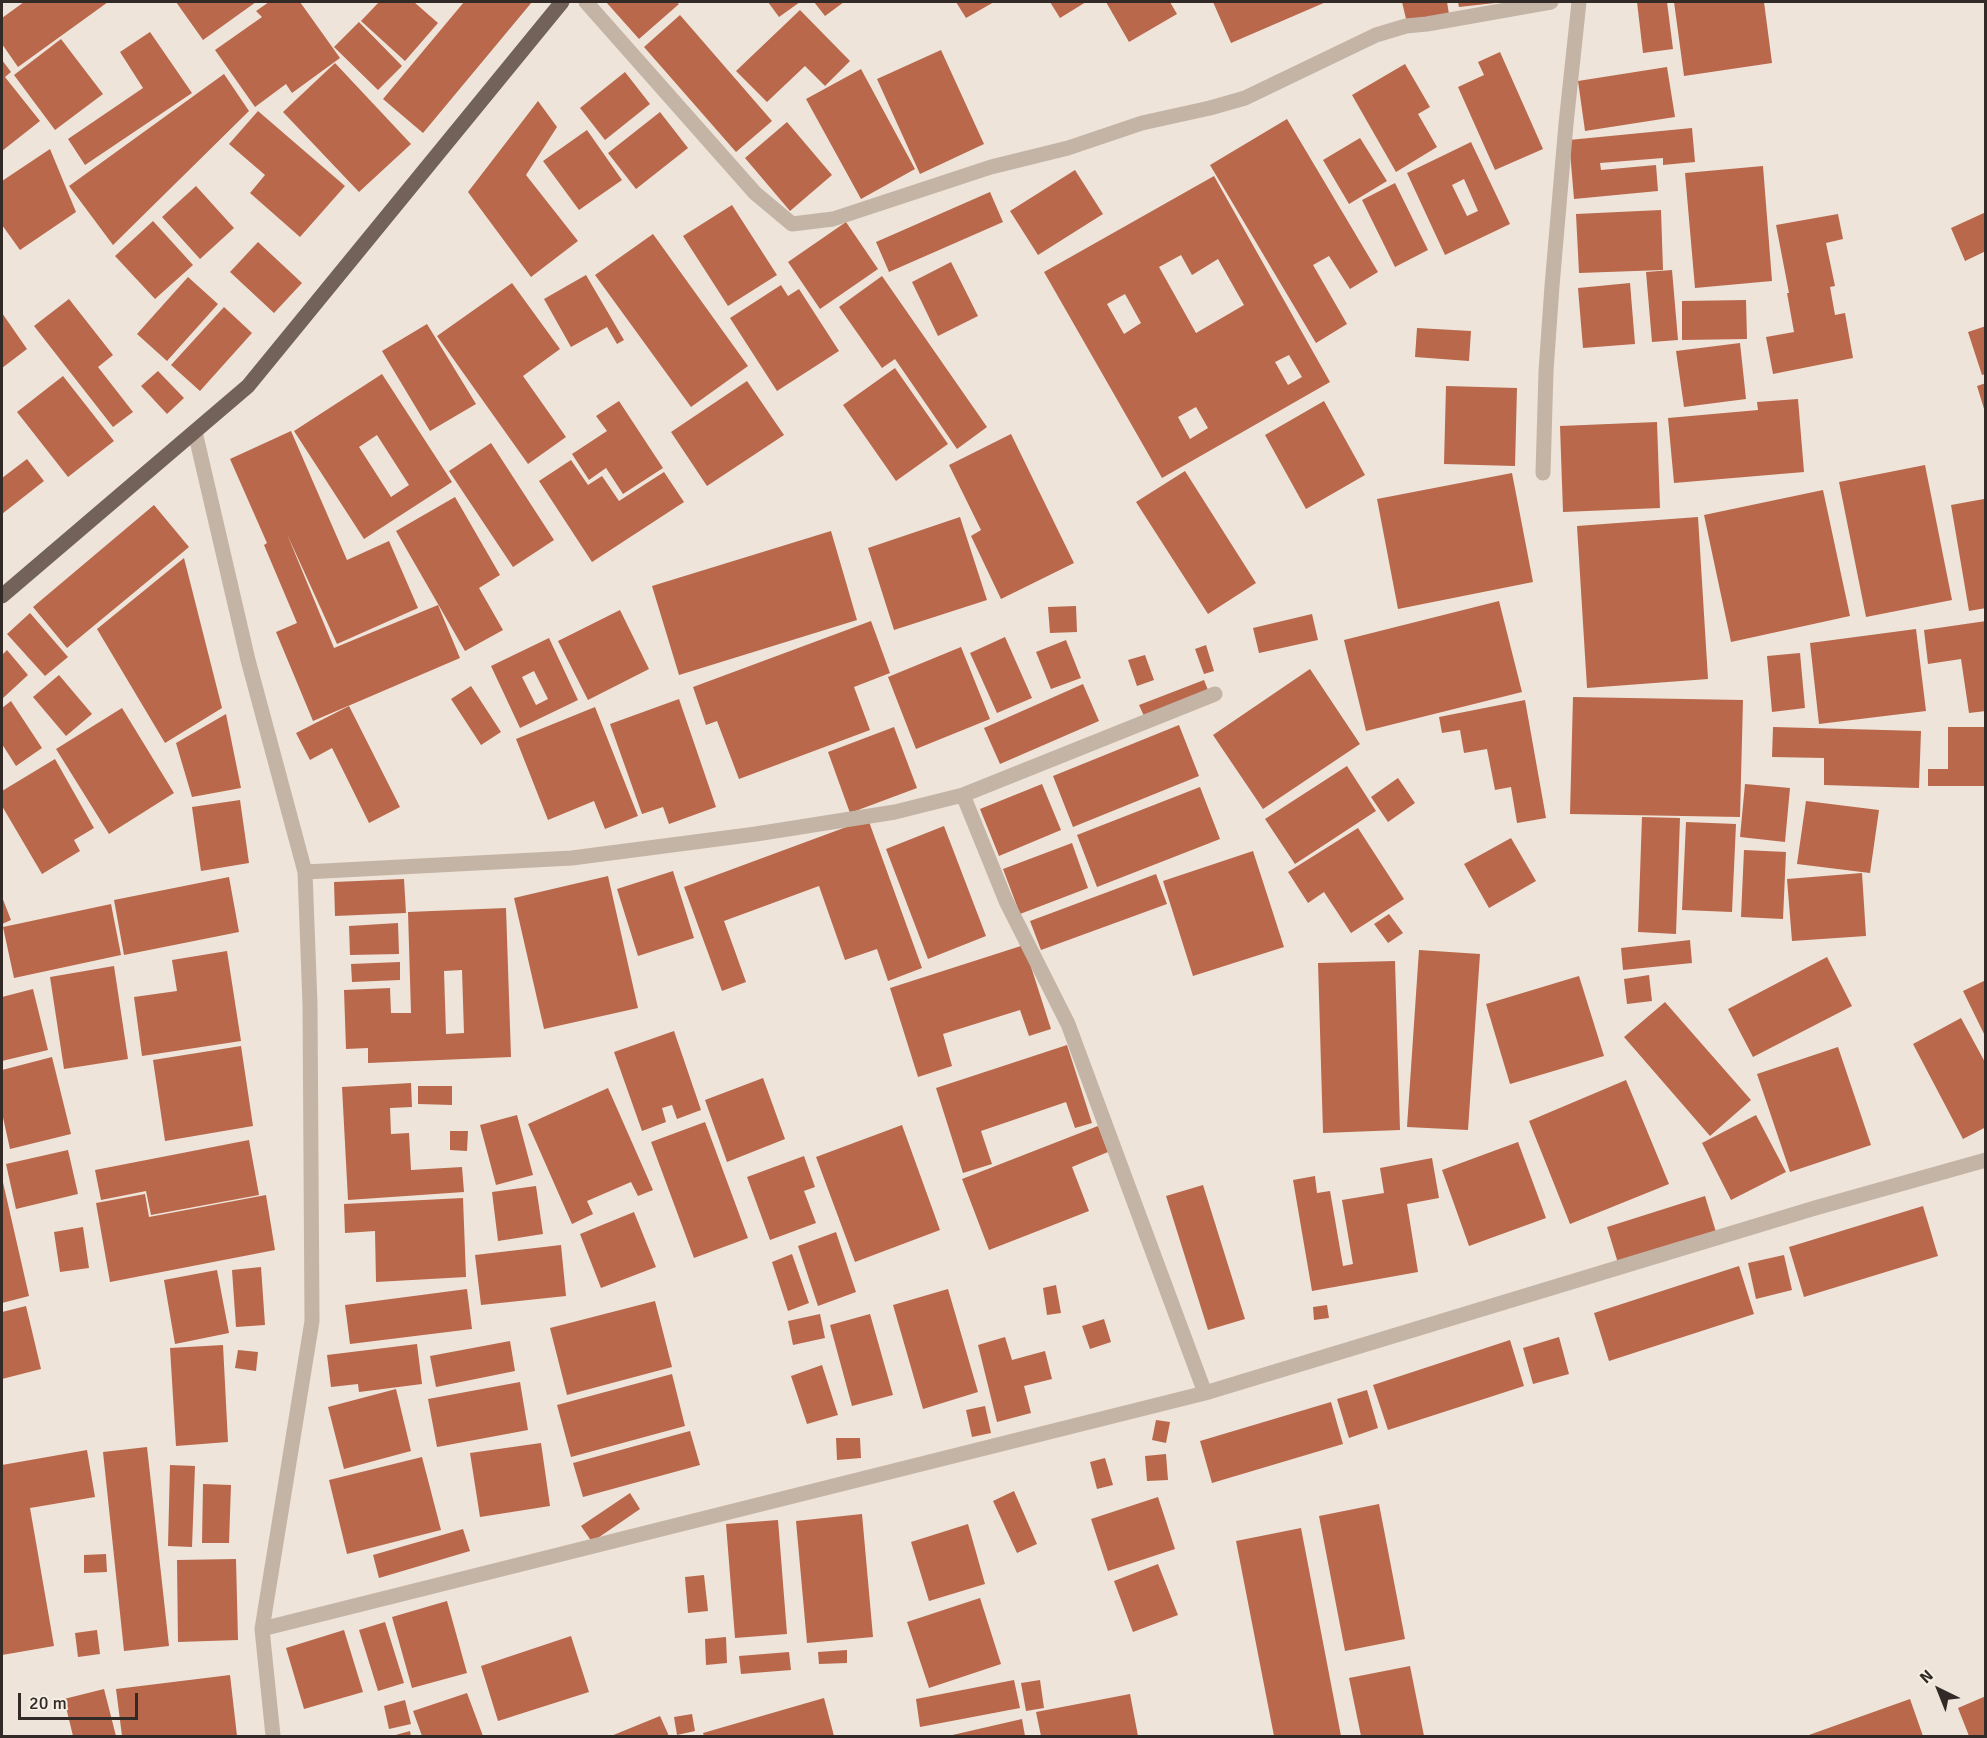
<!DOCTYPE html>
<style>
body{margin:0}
#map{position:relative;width:1987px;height:1738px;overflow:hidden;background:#eee4d9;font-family:Signika,sans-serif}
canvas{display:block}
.frame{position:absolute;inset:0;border:3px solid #312a26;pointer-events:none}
.north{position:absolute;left:1909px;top:1660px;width:60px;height:60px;-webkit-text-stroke:4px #f6eee4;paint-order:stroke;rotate:317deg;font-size:16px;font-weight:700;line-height:24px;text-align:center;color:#312a26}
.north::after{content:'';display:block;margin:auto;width:21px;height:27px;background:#312a26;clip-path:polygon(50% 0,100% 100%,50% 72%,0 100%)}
.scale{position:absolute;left:18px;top:1693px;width:120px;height:27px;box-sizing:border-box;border:3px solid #312a26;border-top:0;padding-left:8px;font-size:18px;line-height:21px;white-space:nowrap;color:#312a26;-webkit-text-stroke:4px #f6eee4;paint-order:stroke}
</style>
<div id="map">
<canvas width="1987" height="1738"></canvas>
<div class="frame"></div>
<div class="north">N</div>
<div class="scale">20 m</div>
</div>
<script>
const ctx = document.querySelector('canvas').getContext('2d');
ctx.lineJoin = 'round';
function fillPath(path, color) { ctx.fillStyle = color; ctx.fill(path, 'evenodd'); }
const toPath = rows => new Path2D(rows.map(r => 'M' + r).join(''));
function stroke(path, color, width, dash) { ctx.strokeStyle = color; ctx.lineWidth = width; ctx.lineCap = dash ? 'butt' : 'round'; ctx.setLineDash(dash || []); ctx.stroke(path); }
fillPath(toPath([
 [24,2,108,2,18,67,2,44,2,18],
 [176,2,256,2,203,40],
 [269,2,300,2,340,58,292,93,286,84,255,107,215,50,262,17,256,11],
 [379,2,414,2,438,23,405,61,361,21],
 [464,2,532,2,423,133,383,99],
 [606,2,676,2,679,4,639,39],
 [768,2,800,2,779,17],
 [814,2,844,2,825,16],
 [956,2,994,2,966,18],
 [1050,2,1086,2,1060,18],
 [1106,2,1170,2,1177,14,1129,42],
 [1213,2,1326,2,1231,43],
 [1402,2,1447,2,1449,14,1407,23],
 [1458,2,1495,2,1495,3,1459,7],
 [1637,2,1667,2,1673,49,1643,53],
 [1674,2,1764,2,1772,63,1684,76],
 [800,10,850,61,825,86,805,66,767,102,736,71],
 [680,15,772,121,736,152,644,47],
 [359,22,402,66,378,90,334,47],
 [150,32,192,93,85,165,68,139,143,88,120,52],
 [61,39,103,94,55,130,14,75],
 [941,50,984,144,920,174,877,79],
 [1500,52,1543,149,1495,170,1458,87,1484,75,1478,62],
 [2,60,11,72,5,77,40,121,2,151],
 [335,63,411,144,359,192,283,112],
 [1405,64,1430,107,1418,114,1437,147,1396,172,1352,95],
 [1667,67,1675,117,1585,131,1578,81],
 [861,69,915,169,861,199,806,99],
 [625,72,650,104,605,140,580,108],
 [224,74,249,111,113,245,69,186],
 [538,101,557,127,526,175,578,241,531,277,468,192],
 [258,111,345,186,300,237,250,193,265,175,229,144],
 [660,112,688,148,636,189,608,153],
 [1287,119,1378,272,1350,289,1329,256,1313,265,1347,324,1316,343,1210,165],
 [787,122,832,175,790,211,745,158],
 [1692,128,1695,162,1663,165,1663,158,1600,163,1601,170,1656,165,1658,191,1574,199,1569,140],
 [587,130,622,180,579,210,543,161],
 [1360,138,1387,181,1349,204,1323,160],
 [1471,142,1510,224,1445,255,1407,173],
 [1464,179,1478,211,1467,216,1452,185],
 [50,149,76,212,20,250,2,225,2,181],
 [1763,166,1772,281,1695,288,1685,173],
 [1075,170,1103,214,1038,255,1010,211],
 [1214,176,1330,382,1162,478,1044,272],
 [1181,255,1192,275,1218,259,1244,305,1196,333,1159,267],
 [1125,294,1141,323,1124,334,1107,304],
 [1289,355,1302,377,1288,385,1275,362],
 [1196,407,1208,428,1190,439,1178,417],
 [1395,183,1428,250,1395,267,1362,200],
 [196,186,234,228,200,259,162,217],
 [990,192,1003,222,889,272,876,242],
 [732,205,777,275,728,306,683,236],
 [1661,210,1663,270,1579,273,1576,214],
 [1986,212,1986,251,1965,261,1951,228],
 [1838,214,1843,239,1826,243,1835,286,1830,287,1835,315,1845,313,1853,358,1773,374,1766,337,1794,332,1787,293,1789,293,1776,225],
 [153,221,193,265,155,299,115,256],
 [846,222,878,269,820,309,788,262],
 [653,234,748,366,691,407,595,275],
 [258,242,302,283,274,313,230,272],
 [951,262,978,316,938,336,912,282],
 [1672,270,1678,340,1652,342,1646,272],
 [586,275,624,340,617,344,607,327,571,347,544,299],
 [882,276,987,427,957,449,895,359,882,368,839,307],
 [188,277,218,304,167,361,137,334],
 [512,283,560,349,523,376,566,437,528,464,437,336],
 [1630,283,1635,344,1583,348,1578,288],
 [781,285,788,296,799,289,839,351,777,391,730,318],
 [69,299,113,355,98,367,133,412,113,427,34,326],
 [1746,300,1747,339,1682,340,1682,301],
 [224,307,252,333,200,391,171,365],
 [2,313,27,349,2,368],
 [427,324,476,404,430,431,382,351],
 [1986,326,1986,374,1982,375,1968,332],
 [1417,328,1471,331,1469,361,1415,357],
 [1740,343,1746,399,1684,407,1676,351],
 [895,368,948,444,896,481,843,405],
 [158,371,184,398,167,414,141,386],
 [382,374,452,482,364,539,294,431],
 [377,435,409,485,391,497,359,447],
 [63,376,114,441,68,477,17,412],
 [747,381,784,435,707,486,671,432],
 [1986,383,1986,412,1985,412,1977,386],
 [1446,386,1517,388,1515,466,1444,464],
 [1798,399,1804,472,1674,483,1668,418,1758,410,1757,402],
 [619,401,663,468,623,494,606,468,589,480,572,454,607,431,596,416],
 [1324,401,1365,475,1306,509,1265,435],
 [1657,422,1660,508,1563,512,1560,426],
 [291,431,347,560,389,541,418,608,337,644,287,534,334,648,438,605,460,658,313,721,276,632,297,623,264,545,267,543,230,459],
 [1011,434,1074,563,1001,599,971,536,981,530,949,465],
 [491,443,554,540,513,567,449,471],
 [27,459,44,481,2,514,2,478],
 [571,460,588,485,602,476,619,501,664,472,684,502,592,562,539,481],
 [1925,465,1952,600,1866,617,1839,482],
 [1185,471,1256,583,1208,614,1136,502],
 [1512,473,1533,582,1398,609,1377,499],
 [1823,490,1850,616,1731,642,1704,515],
 [455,497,500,575,479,588,503,630,465,651,396,531],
 [1984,499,1986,608,1969,611,1951,505],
 [154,505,189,547,67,648,33,607],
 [960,517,987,600,894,630,868,548],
 [1698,517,1708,679,1587,688,1577,526],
 [831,531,857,620,679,675,652,586],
 [184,558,222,708,165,743,97,629],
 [1499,601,1522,692,1366,731,1344,640],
 [1076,606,1077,632,1050,633,1048,607],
 [620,610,649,669,588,700,558,641],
 [30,613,68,657,45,676,7,634],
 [1312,614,1318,640,1259,653,1253,628],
 [871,621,890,673,854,687,870,730,739,779,717,721,706,725,693,687],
 [1986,621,1986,711,1969,713,1961,659,1928,664,1924,630],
 [1916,629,1926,711,1819,724,1810,643],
 [1005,637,1032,698,997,713,970,653],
 [549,638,578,700,520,728,491,666],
 [534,671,548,699,536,705,522,677],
 [1066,640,1081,678,1051,689,1036,652],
 [1206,645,1214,671,1204,674,1195,649],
 [961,647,990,719,916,749,888,677],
 [7,650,28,675,2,699,2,655],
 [1800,653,1805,708,1772,712,1767,656],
 [1145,655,1154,680,1137,686,1128,660],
 [1310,669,1360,744,1263,809,1213,735],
 [59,675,92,714,66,736,33,697],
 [1204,680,1208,690,1144,716,1139,705],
 [1083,684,1099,721,1000,764,984,728],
 [471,686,501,732,481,745,451,699],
 [1573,697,1743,700,1740,817,1570,814],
 [679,699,716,807,669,824,663,807,642,814,610,724],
 [1525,700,1546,818,1517,823,1511,787,1495,790,1487,749,1464,753,1460,730,1442,733,1439,717],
 [11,701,42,748,16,766,2,744,2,708],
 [349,706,400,807,369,823,332,748,310,760,296,733],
 [595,707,638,816,605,829,594,801,548,820,516,739],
 [122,708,174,793,109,834,56,749],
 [226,714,241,788,192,797,176,743],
 [1179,725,1199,776,1073,827,1053,776],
 [894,727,917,788,850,813,828,752],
 [1773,727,1921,731,1919,788,1824,785,1824,758,1772,757],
 [1948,727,1986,727,1986,786,1928,786,1928,769,1948,769],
 [55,759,94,828,74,840,80,851,42,874,2,806,2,791],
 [1347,766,1376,811,1295,864,1265,819],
 [1398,778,1415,803,1388,822,1371,797],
 [1042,784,1061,830,999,856,980,809],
 [1745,784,1790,788,1785,842,1740,837],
 [1200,787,1220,839,1097,887,1077,835],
 [240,800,249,863,201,871,192,807],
 [1806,801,1879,810,1870,873,1797,864],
 [1642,817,1680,818,1676,934,1638,932],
 [868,819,922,968,888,981,877,949,845,960,819,886,724,921,746,982,722,991,684,887],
 [1686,822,1736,824,1732,912,1682,910],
 [944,826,986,936,928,959,886,849],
 [1358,828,1404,899,1351,933,1324,892,1308,903,1288,872],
 [1511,838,1536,881,1489,908,1464,864],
 [1072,843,1088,888,1020,914,1003,869],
 [1744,850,1786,852,1783,919,1741,917],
 [1253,851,1284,947,1193,976,1163,881],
 [673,871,694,938,638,956,617,889],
 [1862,873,1866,936,1792,941,1787,879],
 [1156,874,1167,904,1041,950,1030,921],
 [608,876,638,1008,544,1029,514,898],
 [229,877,239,932,124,955,114,900],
 [404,879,406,913,335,916,334,882],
 [2,897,11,920,2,924],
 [111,904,121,955,14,978,3,927],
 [506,908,511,1057,368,1063,368,1048,346,1049,344,990,390,988,391,1013,411,1013,408,912],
 [462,970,464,1033,446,1034,444,971],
 [1389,914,1403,933,1388,943,1374,924],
 [398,923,399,954,350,955,349,926],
 [1690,940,1692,963,1623,970,1621,948],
 [1024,945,1051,1029,1029,1036,1020,1010,943,1034,952,1066,918,1077,890,988],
 [1419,950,1480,954,1468,1130,1407,1127],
 [227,951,241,1041,142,1056,134,997,177,991,172,960],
 [1827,957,1852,1006,1753,1057,1728,1009],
 [1395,961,1400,1130,1323,1133,1318,963],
 [400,962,400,980,352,982,351,964],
 [114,966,128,1059,64,1069,50,977],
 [1649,975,1652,1001,1627,1004,1624,979],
 [1579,976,1604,1056,1510,1084,1486,1004],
 [1986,980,1986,1038,1963,991],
 [33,989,48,1050,2,1061,2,997],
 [1665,1002,1751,1100,1710,1136,1624,1037],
 [1961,1018,1986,1064,1986,1127,1963,1139,1913,1044],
 [674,1031,701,1110,677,1119,672,1105,662,1108,666,1122,642,1131,614,1052],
 [1067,1045,1092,1123,1075,1128,1066,1102,981,1131,992,1164,963,1173,936,1088],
 [241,1046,253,1126,165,1141,153,1060],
 [1838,1047,1871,1145,1790,1172,1757,1074],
 [52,1057,71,1134,10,1149,2,1113,2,1070],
 [763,1078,785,1139,727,1162,705,1100],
 [1626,1080,1669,1184,1570,1224,1529,1121],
 [411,1083,412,1107,390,1108,391,1134,409,1133,411,1170,462,1167,464,1192,348,1200,342,1087],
 [418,1086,452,1086,452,1105,418,1104],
 [608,1088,653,1190,638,1196,631,1182,587,1201,593,1214,572,1224,528,1124],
 [517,1115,533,1175,496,1185,480,1125],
 [1756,1115,1786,1172,1731,1200,1702,1143],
 [705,1122,748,1238,694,1258,651,1142],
 [902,1125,940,1230,855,1262,816,1157],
 [1098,1126,1108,1152,1072,1167,1089,1211,989,1250,962,1179],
 [450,1131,468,1131,467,1151,450,1150],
 [249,1140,259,1195,151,1215,146,1191,101,1200,95,1170],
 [1518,1142,1546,1218,1469,1246,1442,1170],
 [68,1150,78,1194,16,1209,6,1164],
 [804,1156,815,1187,804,1191,816,1223,770,1240,747,1177],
 [1432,1158,1439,1198,1407,1204,1418,1272,1312,1291,1293,1180,1315,1176,1317,1193,1330,1191,1343,1266,1353,1264,1342,1200,1384,1193,1380,1168],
 [2,1178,29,1296,2,1303],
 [1203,1185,1245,1319,1208,1330,1166,1196],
 [536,1186,543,1234,498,1241,492,1192],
 [145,1194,149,1217,266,1195,275,1250,110,1282,96,1203],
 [1705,1196,1716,1232,1618,1263,1607,1227],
 [463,1198,466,1277,376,1282,375,1231,345,1233,344,1204],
 [1923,1206,1938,1256,1804,1297,1789,1247],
 [634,1212,656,1267,601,1288,580,1234],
 [83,1227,89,1268,60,1272,54,1232],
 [836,1232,856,1292,818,1306,798,1246],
 [561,1245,566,1296,481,1305,475,1255],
 [792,1254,809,1303,788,1311,772,1262],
 [1784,1255,1792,1290,1756,1299,1748,1263],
 [1739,1266,1754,1314,1609,1361,1594,1313],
 [261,1267,265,1325,236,1327,232,1270],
 [217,1270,229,1333,175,1344,164,1280],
 [1056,1285,1061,1313,1047,1315,1043,1288],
 [467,1289,472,1329,350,1344,345,1305],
 [948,1289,978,1392,923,1409,893,1305],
 [655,1301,672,1367,567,1395,550,1328],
 [1327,1305,1329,1318,1314,1320,1313,1307],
 [26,1306,41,1369,2,1379,2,1312],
 [820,1314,825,1338,793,1345,788,1321],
 [870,1314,893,1395,852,1406,830,1325],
 [1104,1319,1111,1342,1090,1349,1082,1326],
 [1005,1337,1012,1360,1045,1351,1052,1379,1024,1386,1031,1413,997,1422,978,1345],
 [1559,1337,1569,1374,1533,1384,1523,1348],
 [1510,1340,1524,1386,1388,1430,1373,1385],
 [510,1341,515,1371,436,1387,430,1356],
 [417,1344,422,1384,359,1392,358,1384,331,1387,327,1355],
 [223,1345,228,1442,176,1446,170,1348],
 [238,1350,258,1352,256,1371,235,1368],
 [822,1365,838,1415,807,1424,791,1376],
 [672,1374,685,1426,571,1457,557,1405],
 [520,1382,528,1430,437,1447,428,1399],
 [396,1389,411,1451,344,1469,328,1407],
 [1367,1390,1378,1428,1349,1438,1337,1399],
 [1331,1402,1343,1444,1212,1483,1200,1441],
 [985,1406,991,1433,972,1437,966,1410],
 [1156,1420,1170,1422,1166,1443,1152,1440],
 [690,1431,700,1465,583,1497,573,1463],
 [836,1438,860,1438,861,1458,837,1460],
 [541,1443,550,1506,480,1517,470,1453],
 [147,1447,169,1646,124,1651,103,1452],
 [87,1450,95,1497,30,1508,54,1646,2,1655,2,1465],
 [1166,1454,1168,1480,1147,1481,1145,1456],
 [422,1457,441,1530,347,1554,329,1480],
 [1105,1458,1113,1485,1097,1489,1090,1462],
 [170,1465,195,1466,192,1547,168,1546],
 [203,1484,231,1485,229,1543,202,1543],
 [1014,1491,1037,1544,1017,1553,993,1501],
 [630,1493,640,1509,592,1542,581,1526],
 [1158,1497,1175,1549,1108,1571,1091,1519],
 [1379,1504,1405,1639,1345,1651,1319,1516],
 [862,1514,873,1637,807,1643,796,1521],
 [778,1520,787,1634,735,1638,726,1524],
 [968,1524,985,1584,929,1601,911,1542],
 [1301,1528,1341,1736,1274,1736,1236,1541],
 [463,1529,470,1551,379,1578,373,1555],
 [106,1554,107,1572,84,1573,84,1555],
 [236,1559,238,1640,178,1642,177,1560],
 [1158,1564,1178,1615,1133,1632,1114,1581],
 [704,1575,708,1611,688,1613,685,1577],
 [980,1598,1001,1664,929,1688,907,1622],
 [447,1601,467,1673,412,1688,392,1617],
 [385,1622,404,1683,378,1691,359,1630],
 [97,1630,100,1654,78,1657,75,1633],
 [344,1630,363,1692,304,1709,286,1648],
 [571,1636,589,1692,498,1721,481,1666],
 [726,1637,727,1663,706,1665,705,1639],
 [847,1650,847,1663,819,1664,818,1652],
 [789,1652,791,1670,741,1674,739,1656],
 [1410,1666,1424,1736,1361,1736,1349,1678],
 [230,1675,237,1736,122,1736,116,1689],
 [1014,1680,1020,1708,920,1727,916,1699],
 [1040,1680,1044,1708,1026,1711,1021,1683],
 [104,1689,116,1736,73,1736,64,1699],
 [467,1693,483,1736,422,1736,413,1711],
 [1130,1694,1138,1736,1041,1736,1036,1712],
 [1986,1696,1986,1736,1969,1736,1958,1708],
 [824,1698,834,1736,704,1736,703,1733],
 [1910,1699,1923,1736,1806,1736],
 [405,1700,411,1724,389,1729,384,1706],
 [692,1714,695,1731,677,1735,674,1717],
 [660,1716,669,1736,611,1736],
 [1022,1719,1025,1736,948,1736],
 [410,1731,411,1736,392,1736]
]), '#b9684c');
stroke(toPath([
 [586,2,755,193,792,224,833,219,991,167,1068,148,1142,123,1210,108,1245,98,1376,35,1406,26,1427,24,1551,2],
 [195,432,248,660,305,872,310,1004,312,1321,262,1629,273,1736],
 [1543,473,1546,371,1552,286,1566,124,1579,2],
 [963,795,1006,901,1068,1024,1205,1393],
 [305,872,572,858,756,834,895,812,963,795,1215,694],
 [262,1629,1205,1393,1815,1208,1986,1160]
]), '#c4b4a6', 15);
stroke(toPath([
 [2,596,248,386,562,2]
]), '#726259', 15);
</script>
